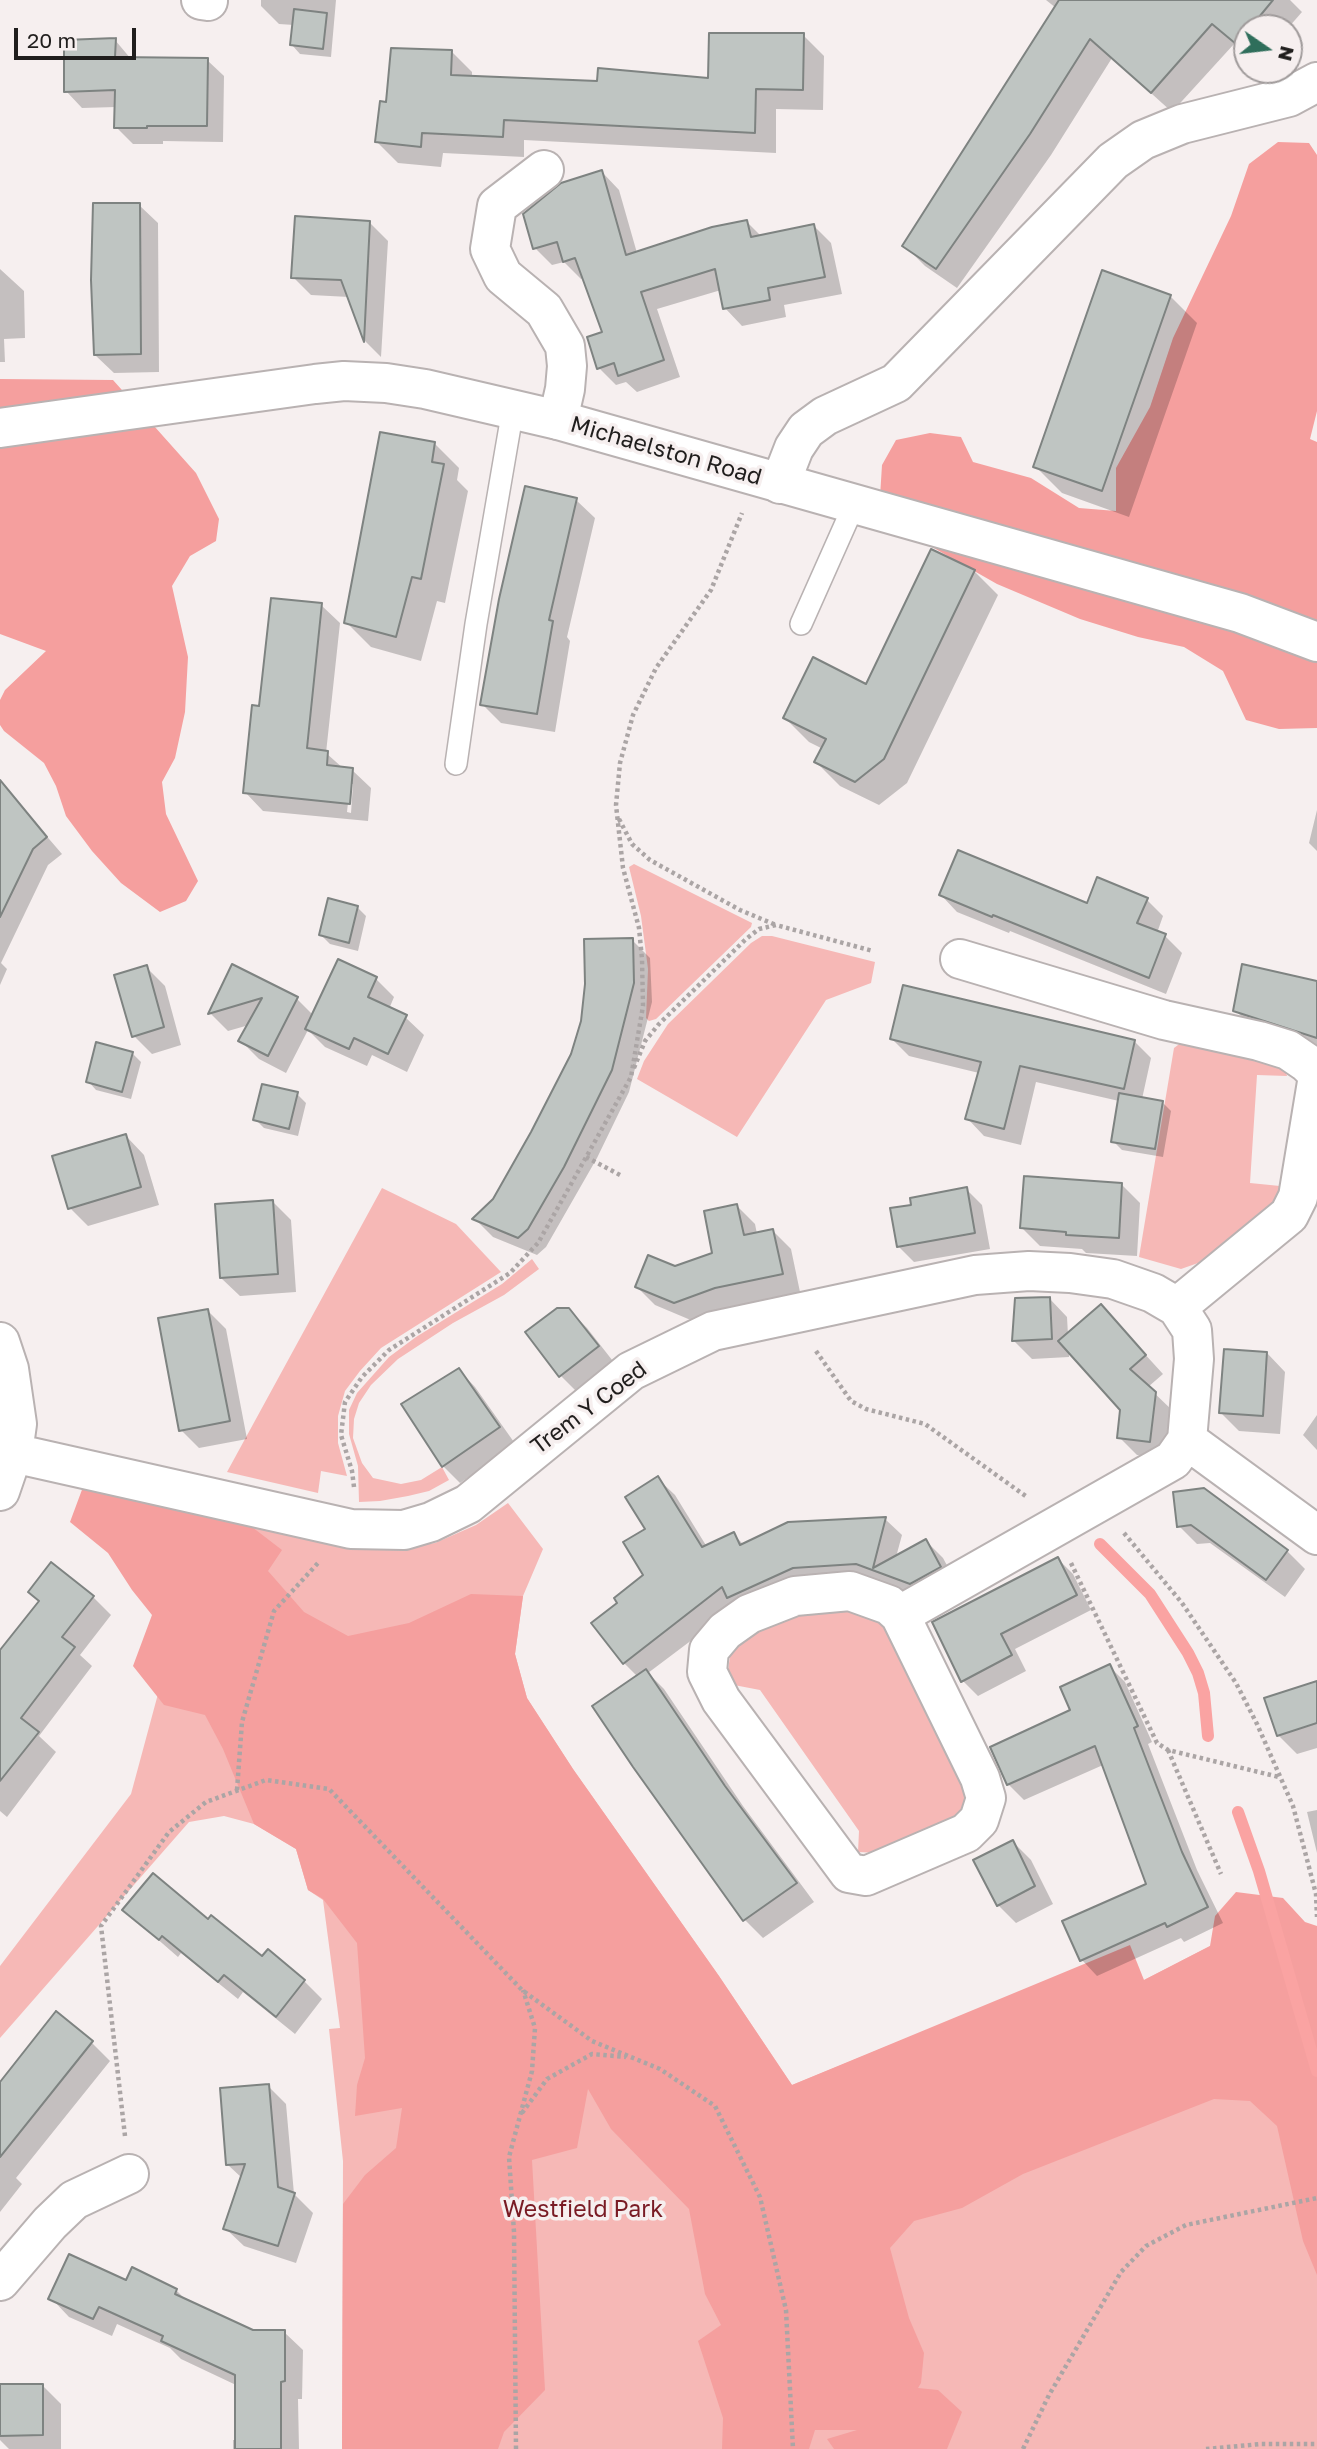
<!DOCTYPE html>
<style>
body{margin:0}
#map{position:relative;width:1317px;height:2449px;overflow:hidden;background:#f6efef;font-family:"Golos Text",sans-serif}
canvas{display:block}
.north{position:absolute;left:1233px;top:14px;width:70px;height:70px;box-sizing:border-box;background:#f6efef;border:2px solid #a09b9b;border-radius:50%;rotate:104deg;font-size:19px;font-weight:700;line-height:28px;text-align:center;color:#201e1d}
.north::after{content:'';display:block;margin:auto;width:24px;height:32px;background:#2f6e5b;clip-path:polygon(50% 0,100% 100%,50% 72%,0 100%)}
.scale{position:absolute;left:14px;top:28px;width:122px;height:32px;box-sizing:border-box;border:4px solid #201e1d;border-top:0;padding-left:9px;font-size:21px;line-height:24px;white-space:nowrap;color:#201e1d;-webkit-text-stroke:5px #f6efef;paint-order:stroke}
</style>
<div id="map">
<canvas width="1317" height="2449"></canvas>
<div class="north">N</div>
<div class="scale">20 m</div>
</div>
<script>
const ctx = document.querySelector('canvas').getContext('2d');
ctx.lineJoin = 'round';
function fillPath(path, color) { ctx.fillStyle = color; ctx.fill(path, 'evenodd'); }
const toPath = rows => new Path2D(rows.map(r => 'M' + r).join(''));
function stroke(path, color, width, dash) { ctx.strokeStyle = color; ctx.lineWidth = width; ctx.lineCap = dash ? 'butt' : 'round'; ctx.setLineDash(dash || []); ctx.stroke(path); }
function write(font, color, halo, rows, align = 'center') {
  ctx.font = font + ' "Golos Text",sans-serif'; ctx.lineWidth = 7; ctx.setLineDash([]); ctx.textBaseline = 'middle'; ctx.strokeStyle = halo; ctx.fillStyle = color; for (const [text, x, y, turn = 0] of rows) {
    ctx.save(); ctx.translate(x, y); ctx.rotate((+turn || 0) * Math.PI / 180); ctx.textAlign = isNaN(turn) ? turn : align; if (halo) ctx.strokeText(text, 0, 0); ctx.fillText(text, 0, 0); ctx.restore();
  }
}
fillPath(toPath([
 [634,864,752,923,751,927,656,1019,649,1021,646,1018,648,969,641,916,629,867],
 [762,936,772,936,875,962,871,983,826,1000,737,1137,637,1079,644,1061,668,1024,751,943],
 [1182,1042,1284,1065,1287,1076,1257,1075,1250,1183,1280,1186,1280,1196,1273,1208,1198,1263,1181,1269,1139,1257,1174,1048],
 [382,1188,456,1224,501,1272,381,1348,360,1371,345,1391,338,1416,338,1443,347,1476,321,1471,318,1493,227,1472],
 [532,1259,539,1269,504,1295,453,1323,398,1359,371,1385,359,1403,354,1419,353,1438,362,1463,373,1478,401,1484,421,1480,442,1467,449,1480,429,1491,408,1496,380,1501,359,1502,358,1466,349,1434,349,1410,357,1393,389,1357,416,1337,502,1284],
 [508,1503,543,1549,523,1596,515,1654,527,1698,573,1769,719,1976,792,2085,986,2006,1144,1980,1210,1946,1317,1939,1317,2449,342,2449,343,2161,329,2029,340,2028,323,1900,308,1890,296,1849,254,1824,224,1816,189,1822,0,2038,0,1966,131,1794,206,1516,331,1544,377,1550,435,1543,476,1525],
 [849,1608,870,1616,886,1628,966,1789,967,1802,961,1814,881,1853,858,1852,859,1831,760,1690,734,1685,728,1671,730,1656,735,1642,791,1612]
]), '#f6b8b6');
fillPath(toPath([
 [1278,142,1309,143,1317,155,1317,411,1310,439,1317,442,1317,728,1279,729,1246,720,1223,671,1184,647,1138,637,1080,619,997,584,904,531,880,497,882,465,896,440,930,433,961,437,973,462,1031,478,1079,508,1116,511,1116,468,1150,407,1173,338,1231,216,1249,164],
 [0,379,113,380,196,473,219,519,216,541,190,556,172,586,188,657,185,712,175,758,162,782,166,814,198,881,186,901,160,912,121,883,92,851,66,816,56,786,44,763,4,731,0,725,0,700,5,690,46,651,0,634],
 [83,1487,252,1527,282,1550,268,1571,304,1612,348,1636,409,1623,471,1594,523,1596,515,1654,527,1698,573,1769,719,1976,792,2085,1130,1945,1144,1980,1210,1946,1215,1916,1236,1892,1283,1898,1305,1922,1317,1926,1317,2275,1303,2241,1277,2126,1250,2101,1214,2099,1023,2174,962,2208,914,2221,890,2248,909,2318,924,2353,921,2383,918,2388,938,2390,962,2412,947,2449,834,2449,827,2439,857,2430,815,2430,809,2449,722,2449,723,2418,698,2341,721,2325,705,2294,689,2209,611,2129,588,2089,577,2148,532,2160,545,2390,504,2432,498,2449,342,2449,343,2204,365,2175,396,2148,402,2108,355,2116,357,2085,365,2058,357,1943,323,1899,308,1890,296,1849,254,1824,223,1749,205,1715,164,1705,133,1666,152,1615,132,1590,108,1553,70,1522]
]), '#f59f9e');
fillPath(toPath([
 [261,0,336,0,331,57,300,54,292,45,294,25,279,24,261,6],
 [1046,0,1290,0,1302,12,1288,28,1247,28,1247,55,1234,44,1172,112,1112,58,1051,155,957,288,925,266,904,245,1056,8],
 [803,35,824,56,823,110,776,109,776,153,524,140,524,157,443,153,441,167,398,163,377,142,388,104,451,51,472,72,472,78,599,83,710,80],
 [115,40,131,59,207,60,224,76,223,142,163,141,163,144,133,144,116,127,116,107,82,108,66,91],
 [602,172,619,190,637,253,747,222,762,237,814,226,831,243,842,294,784,305,786,317,742,326,725,308,721,290,657,309,680,377,637,392,626,382,616,385,599,368,604,333,584,278,581,279,564,262,552,265,535,248],
 [139,205,158,223,159,372,114,373,95,355],
 [369,222,388,241,381,357,365,341,349,297,311,295,293,277],
 [0,269,24,291,25,338,4,339,5,362,0,362],
 [1170,296,1197,323,1129,517,1062,493,1035,466],
 [434,443,459,468,457,480,468,491,445,603,437,601,421,661,371,647,346,622],
 [576,500,595,518,567,637,570,641,555,732,501,723,482,704],
 [974,571,998,595,907,783,879,805,840,786,816,762,823,749,809,742,785,718,867,686],
 [321,605,340,623,326,753,344,769,352,770,371,788,368,821,263,811,245,792,261,708],
 [350,784,353,784,351,813,347,812],
 [0,782,62,854,48,865,1,963,7,969,0,985],
 [1317,810,1317,851,1309,843],
 [941,895,1088,905,1147,900,1163,916,1157,933,1165,936,1182,953,1166,994,1010,931,1009,933,957,912],
 [357,907,366,916,358,951,330,944,321,935],
 [632,940,650,958,652,1002,629,1092,597,1158,546,1247,537,1255,493,1237,475,1219,494,1200,533,1132],
 [233,966,296,998,313,1015,376,979,394,997,389,1009,405,1017,424,1035,407,1072,372,1055,367,1066,325,1047,308,1030,286,1073,259,1059,241,1041,249,1025,228,1031,210,1013],
 [146,967,165,986,181,1045,152,1054,134,1036],
 [1317,983,1317,1048,1253,1028,1235,1010],
 [892,1039,1134,1041,1151,1058,1142,1099,1163,1103,1171,1111,1163,1157,1122,1150,1113,1141,1119,1101,1036,1082,1021,1145,984,1136,967,1118,979,1073,909,1056],
 [132,1053,141,1062,131,1099,96,1090,88,1081],
 [297,1094,306,1103,298,1136,264,1128,255,1119],
 [126,1136,144,1155,159,1205,88,1226,70,1208],
 [1122,1185,1140,1203,1137,1256,1086,1253,1082,1249,1040,1246,1022,1228],
 [966,1189,982,1205,990,1249,914,1262,898,1246,913,1206],
 [272,1201,291,1220,296,1292,240,1296,221,1278],
 [737,1206,755,1224,757,1234,773,1231,791,1249,800,1292,734,1306,693,1321,655,1305,637,1287,675,1268,714,1254],
 [1049,1298,1067,1317,1068,1335,1101,1306,1163,1374,1148,1387,1174,1412,1168,1459,1137,1455,1119,1437,1121,1410,1069,1350,1069,1357,1032,1359,1014,1341],
 [569,1310,587,1328,616,1365,579,1394,561,1376,527,1333],
 [208,1311,226,1329,247,1439,199,1448,181,1430],
 [1267,1353,1285,1372,1280,1434,1239,1431,1221,1413],
 [459,1370,475,1387,516,1445,460,1483,443,1466,404,1405],
 [1317,1415,1317,1450,1303,1435],
 [658,1479,675,1495,707,1547,733,1534,744,1545,885,1519,902,1535,896,1557,926,1541,943,1558,957,1584,928,1600,874,1581,737,1606,648,1673,664,1689,743,1806,814,1902,763,1938,745,1920,634,1766,638,1677,624,1663,620,1603,646,1576,647,1529],
 [1175,1493,1287,1551,1305,1569,1285,1597,1210,1543,1197,1544,1179,1526],
 [1058,1559,1073,1574,1091,1610,1015,1649,1026,1671,978,1696,963,1681],
 [30,1592,93,1597,111,1615,80,1655,92,1666,39,1736,56,1752,7,1817,0,1811,0,1655,40,1602],
 [1109,1666,1125,1682,1152,1742,1148,1744,1197,1870,1223,1923,1184,1942,1181,1938,1097,1976,1082,1960,1148,1884,1103,1765,1024,1800,1008,1784],
 [1317,1683,1317,1748,1297,1754,1278,1735],
 [1317,1810,1317,1853,1307,1812],
 [1013,1842,1031,1860,1053,1904,1016,1923,998,1905],
 [124,1910,208,1921,263,1959,304,1981,322,1999,295,2034,243,1992,238,1999,181,1953,178,1957],
 [92,2043,110,2061,16,2178,22,2184,0,2212,0,2084],
 [268,2086,286,2104,294,2194,313,2213,296,2263,244,2246,225,2228,242,2178,228,2165],
 [127,2282,176,2290,188,2302,253,2332,284,2332,303,2350,302,2399,298,2399,299,2449,233,2449,233,2440,237,2440,236,2385,181,2359,170,2348,117,2324,112,2336,69,2317,51,2298],
 [0,2386,43,2386,61,2404,61,2449,9,2449,0,2440]
]), '#0003');
stroke(toPath([
 [1100,1544,1150,1594,1188,1653,1198,1673,1204,1693,1208,1736],
 [1238,1812,1259,1871,1317,2071]
]), '#faa3a2', 12);
const building = toPath([
 [1059,0,1273,0,1250,28,1247,28,1247,32,1236,44,1212,24,1151,93,1090,39,1030,134,936,269,902,246,1059,0],
 [294,9,327,13,323,49,290,45,294,9],
 [709,33,804,33,803,90,756,89,755,133,504,120,503,137,422,133,421,147,375,142,380,101,386,102,391,48,452,50,451,75,597,81,598,68,708,78,709,33],
 [116,38,115,57,208,58,207,126,147,126,147,128,114,128,115,90,64,92,64,40,116,38],
 [602,170,626,255,712,227,747,220,751,237,814,224,825,277,768,288,770,300,723,309,715,269,641,292,664,360,618,376,614,363,597,369,587,337,602,332,575,258,563,262,557,242,533,249,523,214,561,183,602,170],
 [93,203,140,203,141,354,94,355,91,280,93,203],
 [295,216,370,221,364,342,341,280,291,278,295,216],
 [1102,270,1171,295,1102,491,1033,467,1102,270],
 [380,432,435,442,432,462,444,464,421,579,412,577,396,637,344,623,380,432],
 [525,486,577,498,549,620,553,621,537,714,480,705,499,599,525,486],
 [931,549,975,570,884,759,855,782,814,762,826,739,783,718,813,657,866,684,931,549],
 [271,598,322,603,307,748,328,751,327,765,353,768,350,804,243,793,252,705,259,706,271,598],
 [0,780,47,837,33,849,0,917,0,780],
 [958,850,1087,903,1097,877,1148,898,1137,923,1166,934,1149,978,993,915,992,917,939,895,958,850],
 [328,898,358,906,349,943,319,935,328,898],
 [633,938,634,983,612,1070,564,1167,528,1229,518,1238,472,1219,493,1199,531,1132,571,1054,581,1021,585,984,584,939,633,938],
 [338,959,377,977,368,997,407,1015,388,1054,354,1038,349,1049,305,1029,338,959],
 [232,964,298,997,268,1056,238,1041,262,998,208,1014,232,964],
 [1242,964,1317,981,1317,1038,1233,1011,1242,964],
 [147,965,164,1027,132,1037,114,975,147,965],
 [903,985,1135,1040,1124,1089,1020,1066,1004,1129,965,1119,981,1062,890,1039,903,985],
 [96,1042,133,1052,122,1092,86,1082,96,1042],
 [262,1084,298,1092,289,1129,253,1120,262,1084],
 [1119,1093,1163,1101,1155,1149,1111,1142,1119,1093],
 [126,1134,141,1187,68,1209,52,1156,126,1134],
 [1024,1176,1122,1183,1119,1238,1066,1235,1066,1232,1020,1228,1024,1176],
 [967,1187,975,1233,897,1247,890,1208,911,1205,910,1198,967,1187],
 [273,1200,278,1274,220,1278,215,1204,273,1200],
 [737,1204,744,1235,773,1229,783,1274,715,1288,674,1303,635,1287,648,1255,675,1266,712,1253,704,1211,737,1204],
 [1050,1297,1052,1339,1012,1341,1015,1298,1050,1297],
 [1101,1304,1146,1355,1130,1369,1156,1392,1150,1442,1117,1438,1120,1410,1058,1341,1101,1304],
 [557,1308,569,1308,599,1346,559,1377,525,1332,557,1308],
 [208,1309,230,1421,179,1431,158,1318,208,1309],
 [1224,1349,1267,1352,1263,1416,1219,1413,1224,1349],
 [459,1368,500,1427,442,1467,401,1404,459,1368],
 [658,1476,702,1547,734,1532,740,1545,788,1522,886,1517,873,1568,926,1539,941,1567,910,1584,856,1564,793,1568,727,1598,722,1587,623,1664,591,1623,617,1603,614,1598,643,1575,623,1542,645,1529,625,1497,658,1476],
 [1204,1488,1288,1550,1266,1580,1191,1525,1177,1527,1173,1492,1204,1488],
 [1058,1557,1077,1595,1001,1634,1012,1655,961,1682,932,1622,1058,1557],
 [51,1562,94,1596,62,1637,75,1647,21,1718,39,1732,0,1781,0,1650,39,1601,28,1592,51,1562],
 [1110,1664,1138,1726,1134,1728,1182,1852,1208,1907,1167,1927,1165,1923,1080,1961,1062,1921,1146,1884,1095,1746,1007,1785,990,1747,1070,1710,1060,1687,1110,1664],
 [646,1669,725,1786,797,1883,743,1921,633,1767,592,1706,646,1669],
 [1317,1681,1317,1723,1277,1736,1264,1698,1317,1681],
 [1013,1840,1035,1886,997,1906,973,1860,1013,1840],
 [153,1873,208,1919,211,1915,262,1956,268,1949,305,1980,276,2017,224,1975,218,1982,162,1936,159,1940,122,1910,153,1873],
 [56,2011,93,2041,0,2157,0,2082,56,2011],
 [269,2084,278,2187,295,2193,278,2246,223,2229,245,2164,226,2165,220,2088,269,2084],
 [69,2254,126,2280,132,2267,177,2289,175,2294,253,2330,285,2330,285,2381,281,2382,281,2449,235,2449,235,2375,161,2341,163,2336,99,2307,93,2319,48,2299,69,2254],
 [0,2384,43,2384,43,2435,0,2436,0,2384]
]);
fillPath(building, '#bfc5c2');
stroke(building, '#7e8381', 2);
const lane = toPath([
 [801,624,854,505],
 [456,764,476,624,513,409]
]);
const street = toPath([
 [201,0,208,1],
 [544,170,497,206,490,249,503,276,544,310,565,346,567,366,565,389,558,420],
 [780,484,794,448,806,430,825,416,896,383,1113,161,1143,140,1182,124,1289,97,1317,82],
 [960,959,1164,1020,1259,1041,1288,1050,1307,1063,1317,1073],
 [1177,1307,1289,1215,1298,1197,1317,1082],
 [0,1342,9,1369,17,1424,13,1453,0,1491],
 [13,1453,351,1529,404,1530,431,1522,468,1504,631,1371,713,1331,975,1275,1029,1271,1070,1273,1113,1279,1153,1293,1177,1307,1192,1330,1194,1359,1187,1440,1317,1535],
 [850,1591,889,1605,900,1615,980,1778,986,1798,979,1820,966,1833,866,1876,849,1873,721,1700,707,1672,709,1650,725,1631,749,1614,795,1596,850,1591],
 [900,1615,1173,1460,1187,1440],
 [0,2281,50,2223,74,2200,129,2174]
]);
const secondary = toPath([
 [0,428,315,384,344,381,386,383,425,389,558,420,1240,613,1317,642]
]);
stroke(lane, '#b9b2b2', 24);
stroke(street, '#b9b2b2', 42);
stroke(secondary, '#b9b2b2', 42);
stroke(toPath([
 [619,819,632,844,650,860,740,910,776,925],
 [634,1068,645,1041,659,1024,746,939,759,929,776,925,873,951],
 [586,1157,620,1175],
 [816,1351,851,1401,866,1409,925,1424,1027,1497],
 [354,1487,352,1471,341,1435,345,1402,362,1377,389,1350,510,1273,538,1243,631,1077,643,1006,642,959,639,928,623,868,616,805,620,763,633,715,656,668,711,590,742,513],
 [1124,1533,1182,1603,1236,1683,1257,1724,1293,1806,1316,1894,1317,1917],
 [1071,1563,1157,1743,1168,1750,1279,1777],
 [1168,1750,1221,1874],
 [237,1790,242,1722,274,1611,318,1563],
 [522,2113,547,2079,592,2054,626,2057],
 [125,2136,101,1926,169,1832,206,1802,266,1780,329,1789,522,1990,592,2041,660,2069,715,2106,760,2197,786,2310,793,2449],
 [516,2449,514,2232,509,2157,532,2071,535,2028,523,1990],
 [1023,2449,1049,2395,1121,2272,1146,2246,1186,2225,1317,2198],
 [1206,2449,1261,2444,1317,2444]
]), '#aba5a5', 4.5, [3.5, 3.5]);
stroke(lane, '#fff', 21);
stroke(street, '#fff', 38);
stroke(secondary, '#fff', 38);
write('23px', '#201e1d', '#f6efef', [
 ["Michaelston Road",666,451,16],
 ["Trem Y Coed",589,1408,-37]
]);
write('23px', '#791b24', '#f6efef', [
 ["Westfield Park",583,2210]
]);
</script>
